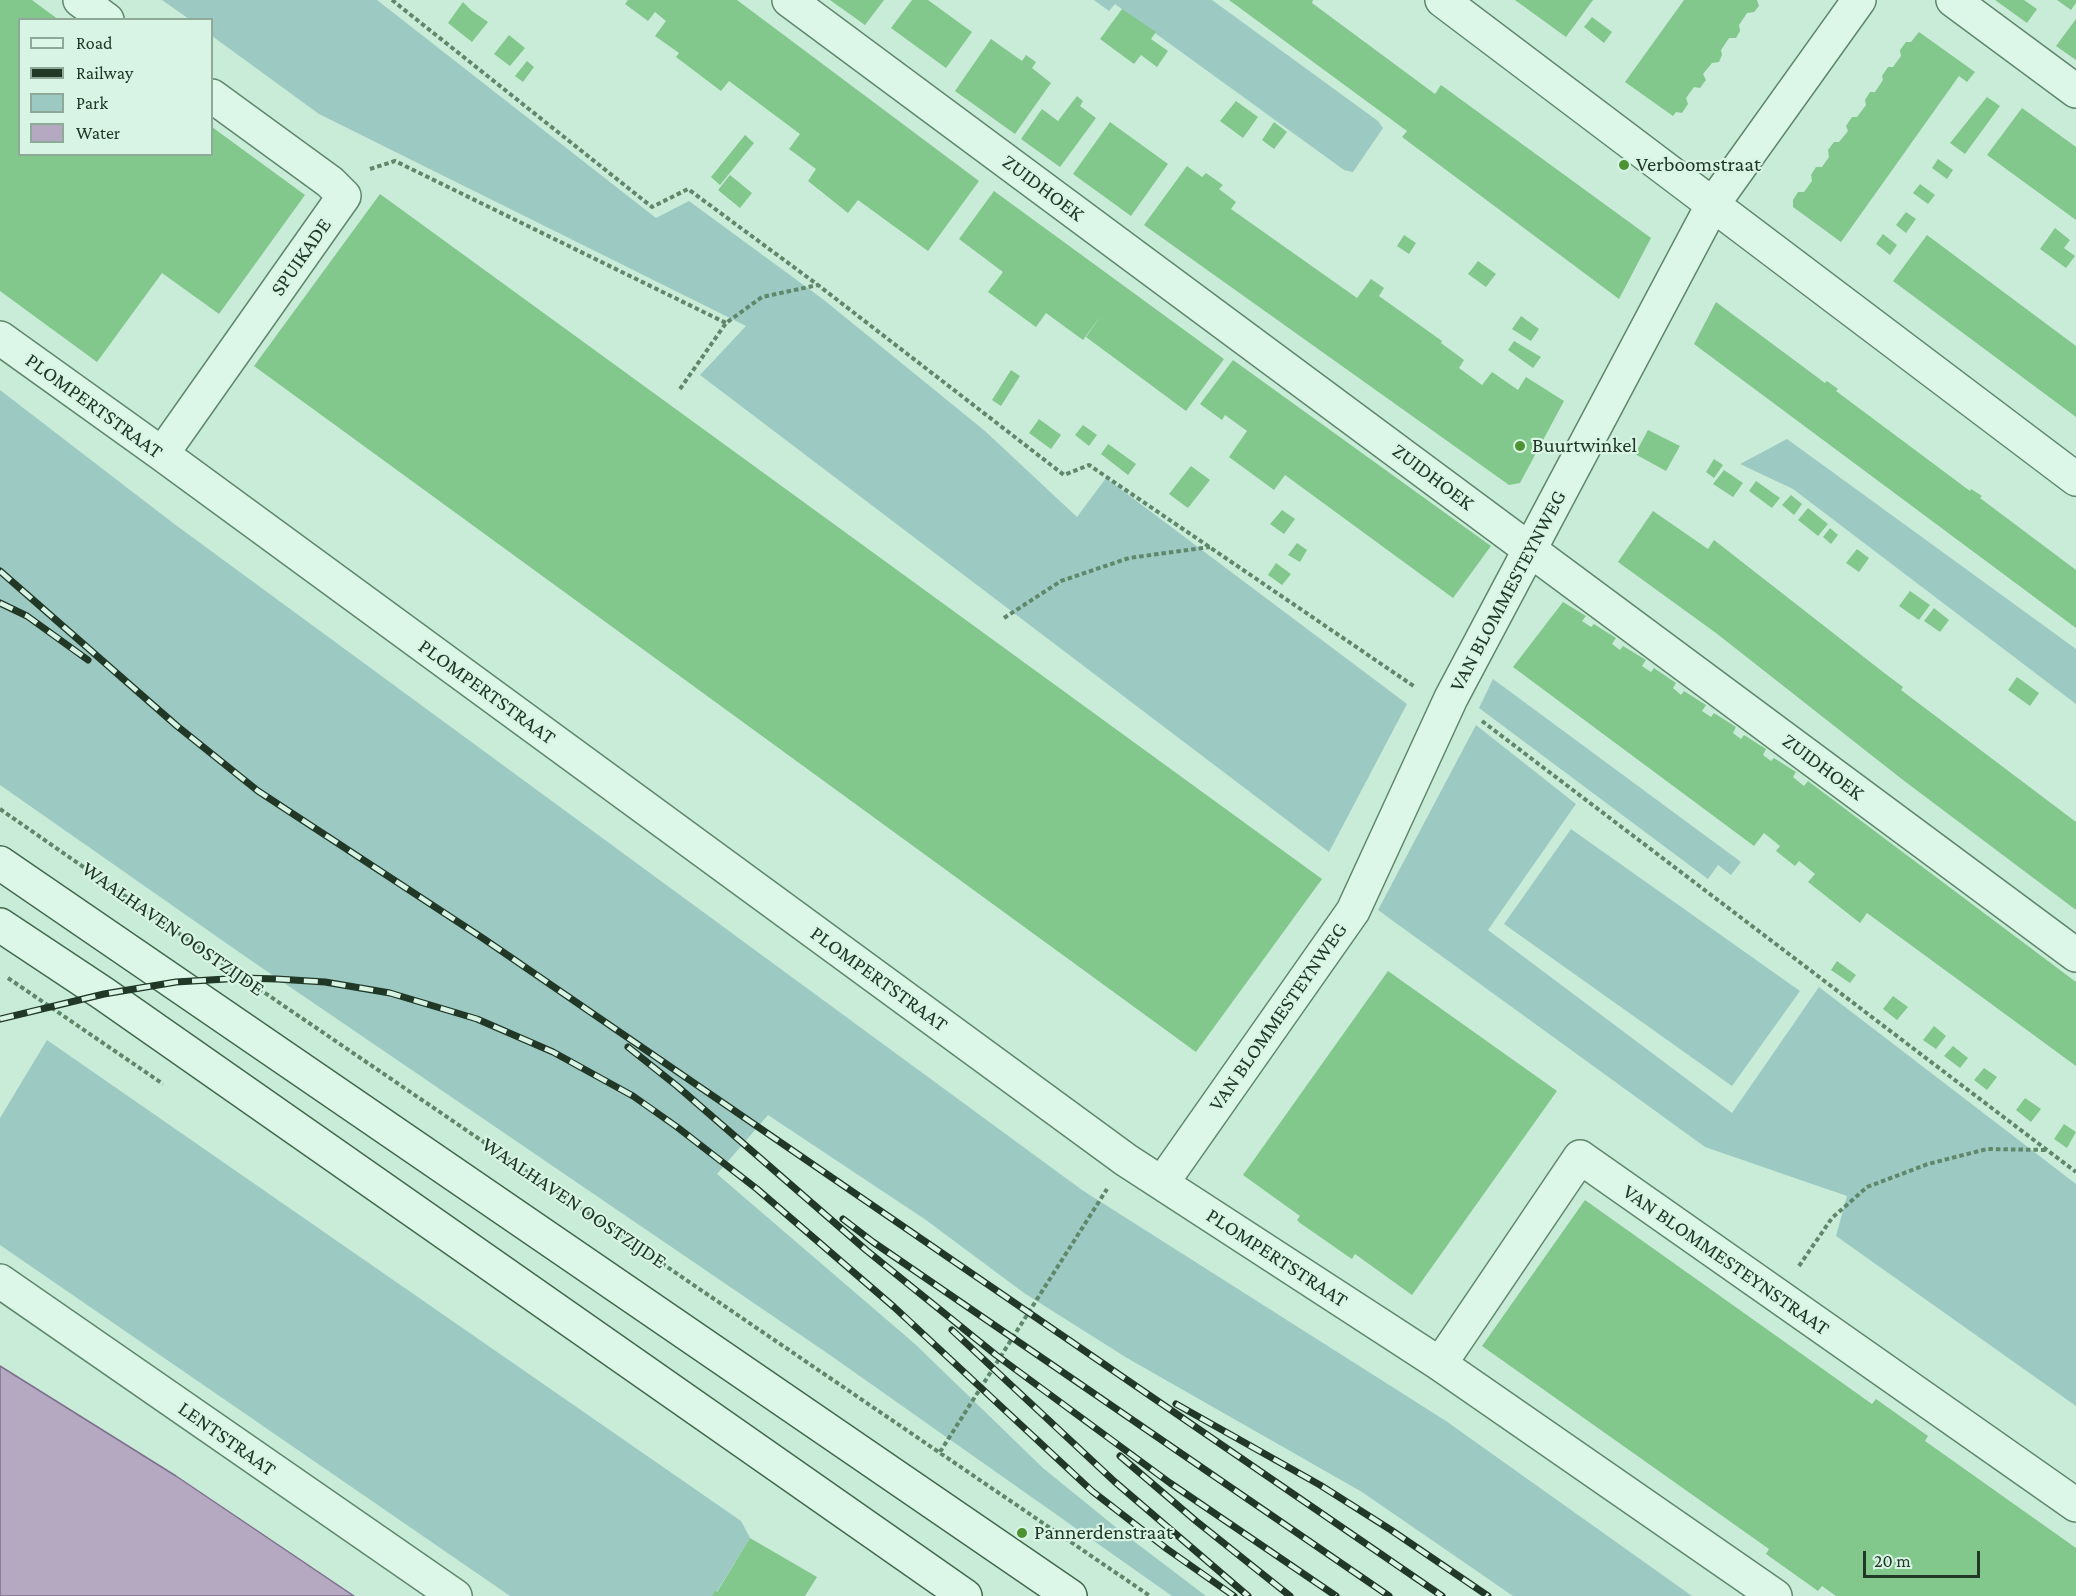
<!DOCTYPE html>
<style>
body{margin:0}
#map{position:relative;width:2076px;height:1596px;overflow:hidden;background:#c9ecd8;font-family:"Crimson Pro",serif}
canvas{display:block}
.legend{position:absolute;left:18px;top:18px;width:195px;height:138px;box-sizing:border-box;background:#d8f4e4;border:2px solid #8fa998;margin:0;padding:8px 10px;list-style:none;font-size:18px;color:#213826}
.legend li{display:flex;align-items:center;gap:12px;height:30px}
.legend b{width:30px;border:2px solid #8fa998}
.scale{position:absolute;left:1863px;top:1551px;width:117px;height:27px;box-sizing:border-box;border:3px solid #213826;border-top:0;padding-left:8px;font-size:18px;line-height:21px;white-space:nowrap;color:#213826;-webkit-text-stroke:4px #d8f4e4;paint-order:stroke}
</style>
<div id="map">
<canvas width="2076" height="1596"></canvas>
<ul class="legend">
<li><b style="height:8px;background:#dcf7e8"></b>Road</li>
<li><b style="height:8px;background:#213826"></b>Railway</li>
<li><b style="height:16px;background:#9dc9c3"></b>Park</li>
<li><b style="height:16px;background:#b4a9c0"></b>Water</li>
</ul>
<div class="scale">20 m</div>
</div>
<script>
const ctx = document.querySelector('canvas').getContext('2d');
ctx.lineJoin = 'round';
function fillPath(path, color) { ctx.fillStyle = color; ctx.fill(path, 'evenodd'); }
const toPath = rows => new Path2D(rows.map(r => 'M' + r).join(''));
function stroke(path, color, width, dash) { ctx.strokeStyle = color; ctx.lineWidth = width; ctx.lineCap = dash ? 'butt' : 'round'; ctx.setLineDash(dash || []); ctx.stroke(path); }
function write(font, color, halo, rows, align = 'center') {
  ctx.font = font + ' "Crimson Pro",serif'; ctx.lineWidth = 4.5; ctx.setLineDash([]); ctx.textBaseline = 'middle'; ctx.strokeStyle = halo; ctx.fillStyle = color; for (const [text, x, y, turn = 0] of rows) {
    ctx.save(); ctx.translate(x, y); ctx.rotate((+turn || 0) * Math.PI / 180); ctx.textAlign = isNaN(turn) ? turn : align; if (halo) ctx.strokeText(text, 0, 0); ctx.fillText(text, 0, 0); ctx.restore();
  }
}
fillPath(toPath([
 [162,0,377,0,656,218,689,201,824,300,985,431,1077,517,1106,478,1407,704,1329,852,700,375,746,326,319,114,212,36,212,20,189,19],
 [1094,0,1212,0,1378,121,1383,128,1353,172,1344,170,1115,4,1109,11],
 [0,390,173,523,1082,1190,1446,1421,1692,1596,1513,1596,1362,1492,1127,1358,1024,1293,926,1220,768,1115,717,1174,915,1344,1043,1468,1123,1533,1206,1596,1172,1596,827,1353,246,957,0,785],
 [1787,439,2076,649,2076,704,1793,489,1740,464],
 [1493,679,1741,862,1731,875,1718,865,1708,879,1479,708],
 [1476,725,1576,804,1488,930,1732,1113,1819,987,2076,1184,2076,1406,1836,1236,1847,1196,1705,1147,1378,910],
 [1571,829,1800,991,1732,1086,1504,924],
 [47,1040,741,1521,750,1538,714,1596,510,1596,0,1245,0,1118]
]), '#9dc9c3');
const water = toPath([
 [0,1366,176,1476,354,1596,0,1596,0,1366]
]);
fillPath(water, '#b4a9c0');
stroke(water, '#7f708e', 1.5);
fillPath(toPath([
 [0,0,32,0,59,20,20,20,20,154,212,154,212,127,305,195,219,314,162,273,97,362,0,291],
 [628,0,737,0,979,181,928,251,858,200,848,213,808,181,816,169,789,149,800,134,729,81,721,91,676,57,679,53,655,36,666,21,655,12,648,21,625,4],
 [830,0,884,0,865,25],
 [912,0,928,0,972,32,946,68,891,28],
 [1229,0,1313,0,1312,3,1435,94,1441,85,1651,238,1619,299,1402,137,1407,131],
 [1515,0,1593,0,1566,37],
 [1684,0,1757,0,1759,6,1754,12,1747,13,1739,25,1740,31,1736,38,1729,38,1721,50,1722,55,1719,62,1712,63,1703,74,1706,80,1700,88,1694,87,1686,98,1688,104,1682,113,1676,112,1673,116,1625,82],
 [1995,0,2024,0,2037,9,2027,23],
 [2057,0,2076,0,2076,3,2071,10],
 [463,2,472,11,488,22,472,42,448,23],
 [1122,9,1156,32,1151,39,1168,51,1157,67,1141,55,1134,64,1100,39],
 [1592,17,1612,32,1604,43,1584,27],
 [2076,19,2076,60,2056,46],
 [1919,32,1975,72,1967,82,1959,76,1841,242,1793,207,1793,200,1798,192,1804,192,1812,181,1811,175,1816,167,1822,167,1829,157,1828,150,1834,142,1839,142,1848,131,1846,126,1852,117,1857,117,1866,105,1865,100,1870,92,1875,92,1883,80,1882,76,1888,67,1893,67,1901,56,1900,50,1906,42,1911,42],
 [509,35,525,48,510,66,494,54],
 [991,39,1022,61,1026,55,1036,62,1032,68,1051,83,1015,134,955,91],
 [527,61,534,67,523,82,515,76],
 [1077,96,1083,101,1080,106,1096,118,1060,167,1021,139,1042,109,1058,121],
 [1987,97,2000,106,1965,154,1950,143],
 [1236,101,1258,117,1243,138,1220,121],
 [2022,108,2076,147,2076,220,1987,155],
 [1110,122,1168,164,1131,216,1073,174],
 [1274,122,1287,132,1274,149,1262,140],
 [745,135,754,143,720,185,711,177],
 [1938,159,1953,170,1947,179,1932,168],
 [1187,166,1202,177,1206,173,1223,185,1219,189,1236,202,1231,209,1357,298,1371,279,1384,288,1379,296,1442,341,1441,343,1464,360,1459,368,1482,385,1492,372,1518,390,1526,377,1564,401,1520,483,1509,485,1144,225],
 [730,175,752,193,740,208,718,190],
 [1920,184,1935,195,1928,204,1913,193],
 [994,191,1224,359,1186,411,1086,337,1102,314,1083,340,1046,313,1036,327,988,292,1003,272,959,239],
 [380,194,1322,879,1196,1052,254,366],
 [1906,212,1916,219,1906,233,1896,225],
 [2055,228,2070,240,2064,248,2075,256,2066,268,2040,249],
 [1883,234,1897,245,1890,255,1876,244],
 [1404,235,1416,243,1409,254,1397,246],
 [1927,235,2076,346,2076,417,1893,281],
 [1478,261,1496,274,1486,287,1468,274],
 [1716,302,1825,383,1827,381,1838,389,1836,391,1970,491,1971,489,1982,496,1980,498,2076,570,2076,628,1694,344],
 [1521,316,1539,329,1531,341,1512,329],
 [1514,341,1541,357,1533,368,1508,350],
 [1233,360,1491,546,1453,598,1285,475,1274,490,1229,457,1247,431,1225,415,1222,420,1200,404],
 [1011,370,1020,376,1001,406,992,400],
 [1039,419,1061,435,1051,449,1029,433],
 [1083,425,1097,435,1089,446,1075,435],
 [1648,430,1680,446,1666,471,1635,454],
 [1108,444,1136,464,1128,475,1101,454],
 [1714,459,1723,465,1714,478,1706,472],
 [1191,466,1210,480,1188,508,1169,494],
 [1724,470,1743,483,1733,497,1713,484],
 [1756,481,1780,498,1772,508,1749,491],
 [1791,495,1802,504,1794,515,1782,505],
 [1808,508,1828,524,1818,536,1798,520],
 [1282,510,1295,519,1284,534,1270,524],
 [1653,511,1708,549,1714,540,1883,672,1903,687,1901,690,2076,822,2076,910,1903,780,1716,633,1618,562],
 [1830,528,1838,535,1831,544,1823,537],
 [1297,543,1307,550,1300,562,1288,555],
 [1857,549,1869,558,1859,572,1846,563],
 [1276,563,1291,574,1282,585,1268,575],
 [1910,591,1930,605,1919,620,1899,606],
 [1563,602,1586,616,1582,621,1591,627,1594,624,1616,638,1612,644,1620,650,1623,646,1646,660,1642,666,1651,672,1654,668,1676,683,1673,688,1681,695,1684,691,1706,705,1702,711,1711,717,1714,713,1736,727,1733,733,1741,739,1744,735,1766,749,1763,755,1771,761,1774,758,1796,772,1793,777,1804,786,1808,781,2076,982,2076,1066,1867,913,1860,923,1808,882,1815,874,1799,861,1795,866,1776,851,1780,846,1764,833,1754,846,1513,667],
 [1934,608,1949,620,1940,632,1924,621],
 [2017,677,2039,693,2030,706,2008,690],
 [1837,961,1856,975,1850,983,1831,970],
 [1388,971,1557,1091,1412,1295,1355,1254,1352,1259,1349,1257,1300,1223,1297,1220,1300,1216,1243,1175],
 [1893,996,1908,1007,1897,1020,1883,1009],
 [1934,1026,1946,1036,1936,1049,1923,1040],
 [1953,1046,1968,1058,1960,1068,1944,1056],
 [1984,1068,1997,1077,1987,1090,1974,1080],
 [2025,1098,2041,1109,2031,1122,2016,1110],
 [2064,1124,2076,1132,2067,1148,2054,1139],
 [1585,1200,1872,1404,1876,1399,1928,1436,1925,1441,2076,1548,2076,1596,1836,1596,1822,1586,1818,1591,1766,1554,1769,1549,1482,1346],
 [750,1538,817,1577,805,1596,712,1596,715,1591,717,1592]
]), '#82c78c');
const street = toPath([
 [80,0,107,20],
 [789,0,2076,955],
 [1442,0,2076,479],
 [1953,0,2076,91],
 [0,338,162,454,1126,1160,1440,1364,1775,1596],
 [162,454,344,196,330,182,212,96],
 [1162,1183,1353,911,1451,698,1713,204,1859,0],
 [0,1281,455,1596],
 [1440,1364,1580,1157,2076,1505]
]);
const secondary = toPath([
 [0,863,1070,1596],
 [0,925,104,994,965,1596]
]);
stroke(street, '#5f876a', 36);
stroke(secondary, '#42694b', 36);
stroke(toPath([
 [392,0,652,207,688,189,818,285,1064,475,1089,465,1415,687],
 [370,169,395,161,726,323],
 [680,389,726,323,762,297,818,285],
 [1004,618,1061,581,1129,558,1210,547],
 [1482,721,2076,1172],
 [0,809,243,978,1150,1596],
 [8,978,163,1084],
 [1799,1266,1832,1218,1867,1187,1928,1164,1987,1149,2046,1150],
 [940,1452,1107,1189]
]), '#5f876a', 4, [4.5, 3]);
stroke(street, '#dcf7e8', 33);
stroke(secondary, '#dcf7e8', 33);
const rail = toPath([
 [0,571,177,726,258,791,484,939,1442,1596],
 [0,603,27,616,88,660],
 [0,1019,104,994,176,982,243,978,277,979,325,982,390,993,477,1019,553,1052,633,1096,677,1127,757,1189,894,1307,1092,1491,1167,1549,1234,1596],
 [628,1047,677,1086,866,1250,996,1355,1170,1483,1336,1596],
 [843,1219,873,1242,1389,1596],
 [952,1330,1115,1482,1248,1596],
 [1176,1404,1320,1485,1391,1530,1488,1596],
 [1120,1456,1196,1521,1290,1596]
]);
stroke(rail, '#213826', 7);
stroke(rail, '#d8f4e4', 4.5, [14]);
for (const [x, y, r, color] of [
 [1624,165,6,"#4d9233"],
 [1520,446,6,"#4d9233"],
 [1022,1533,6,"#4d9233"]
]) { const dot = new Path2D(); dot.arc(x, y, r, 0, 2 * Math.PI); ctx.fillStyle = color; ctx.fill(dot); stroke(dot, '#d8f4e4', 2); }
write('21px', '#213826', '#d8f4e4', [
 ["Verboomstraat",1636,165],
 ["Buurtwinkel",1532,446],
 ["Pannerdenstraat",1034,1533]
], 'left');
write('21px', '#213826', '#d8f4e4', [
 ["ZUIDHOEK",1043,188,37],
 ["SPUIKADE",301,257,-55],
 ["PLOMPERTSTRAAT",94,406,36],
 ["ZUIDHOEK",1433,477,37],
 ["VAN BLOMMESTEYNWEG",1508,591,-62],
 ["PLOMPERTSTRAAT",487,692,36],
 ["ZUIDHOEK",1823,767,37],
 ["WAALHAVEN OOSTZIJDE",173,929,35],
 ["PLOMPERTSTRAAT",879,979,36],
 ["VAN BLOMMESTEYNWEG",1278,1017,-55],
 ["WAALHAVEN OOSTZIJDE",574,1203,34],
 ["PLOMPERTSTRAAT",1277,1258,33],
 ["VAN BLOMMESTEYNSTRAAT",1726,1260,35],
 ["LENTSTRAAT",227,1439,35]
]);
</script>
